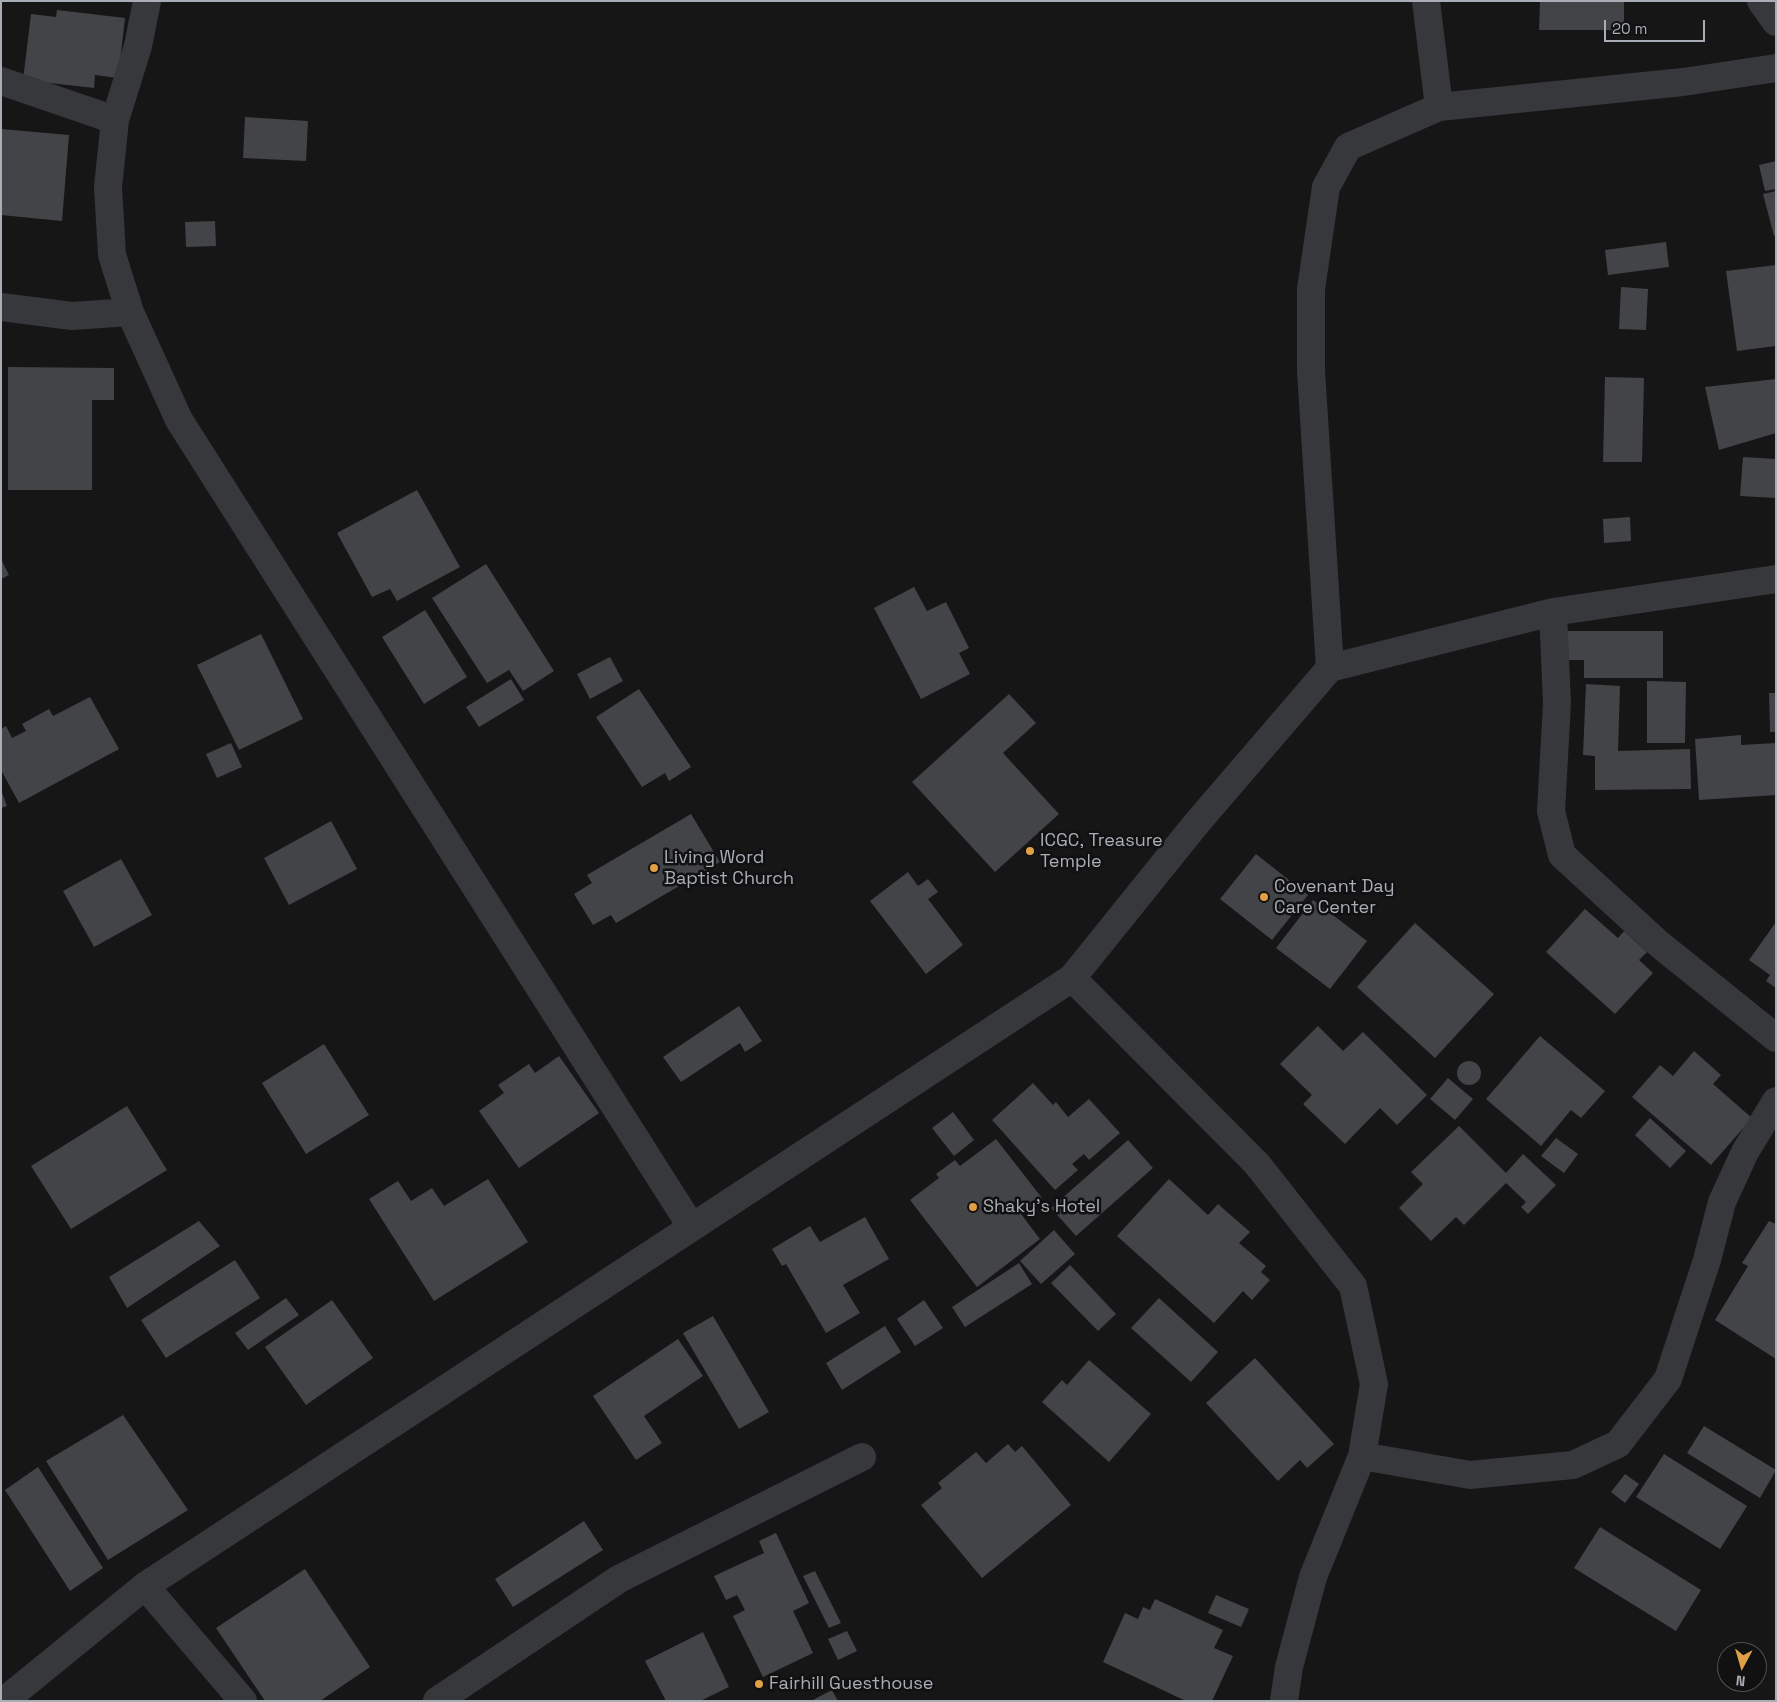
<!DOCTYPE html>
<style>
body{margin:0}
#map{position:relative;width:1777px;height:1702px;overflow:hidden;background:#161617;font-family:"Space Grotesk",sans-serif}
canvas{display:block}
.frame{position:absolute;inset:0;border:2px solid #a9aeb6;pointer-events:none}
.north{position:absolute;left:1717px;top:1642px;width:50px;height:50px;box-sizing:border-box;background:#111112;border:1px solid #4e5054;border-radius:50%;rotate:186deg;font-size:14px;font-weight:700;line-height:20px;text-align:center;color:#a9aeb6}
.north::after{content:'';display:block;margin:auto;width:18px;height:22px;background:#e0a045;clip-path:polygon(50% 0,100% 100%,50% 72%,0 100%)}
.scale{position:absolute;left:1604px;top:20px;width:101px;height:22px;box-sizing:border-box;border:2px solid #a9aeb6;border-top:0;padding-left:6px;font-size:15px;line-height:18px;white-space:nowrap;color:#a9aeb6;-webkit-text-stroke:4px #111112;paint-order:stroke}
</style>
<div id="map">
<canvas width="1777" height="1702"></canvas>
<div class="frame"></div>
<div class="north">N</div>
<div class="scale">20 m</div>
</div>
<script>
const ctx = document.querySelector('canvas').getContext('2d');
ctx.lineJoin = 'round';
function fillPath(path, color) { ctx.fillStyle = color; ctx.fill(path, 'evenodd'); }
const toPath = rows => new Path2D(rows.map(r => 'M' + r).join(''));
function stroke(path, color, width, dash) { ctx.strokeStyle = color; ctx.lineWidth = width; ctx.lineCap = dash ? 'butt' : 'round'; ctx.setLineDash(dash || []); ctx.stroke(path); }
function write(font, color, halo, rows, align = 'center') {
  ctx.font = font + ' "Space Grotesk",sans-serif'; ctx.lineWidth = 5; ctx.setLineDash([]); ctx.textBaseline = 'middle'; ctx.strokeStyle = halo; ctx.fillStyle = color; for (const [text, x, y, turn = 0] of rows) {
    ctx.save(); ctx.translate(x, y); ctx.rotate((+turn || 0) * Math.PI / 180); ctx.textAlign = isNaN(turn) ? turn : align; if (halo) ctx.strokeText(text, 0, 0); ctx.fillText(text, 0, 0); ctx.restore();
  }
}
fillPath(toPath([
 [1540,1,1624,1,1624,30,1539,30],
 [57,10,125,18,118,78,95,75,94,88,23,80,31,14,56,17],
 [245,117,308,121,306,161,243,158],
 [1,129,69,135,62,221,1,215],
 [1776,161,1776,189,1765,191,1759,165],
 [1776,191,1776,235,1774,236,1763,194],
 [215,221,216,246,186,247,185,222],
 [1666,242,1669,267,1608,275,1605,250],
 [1776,265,1776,346,1737,351,1726,271],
 [1621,287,1648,289,1646,330,1619,329],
 [8,367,114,368,114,400,92,400,92,490,8,490],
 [1605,377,1644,378,1642,462,1603,462],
 [1776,379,1776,433,1719,450,1705,387],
 [1743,457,1776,459,1776,498,1740,496],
 [417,490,460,567,397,601,390,589,372,597,337,533],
 [1630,517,1631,541,1604,543,1603,519],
 [1,559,9,575,1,579],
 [486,564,554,671,523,691,509,670,487,683,432,598],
 [914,587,927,611,946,602,969,648,959,653,970,674,921,699,874,608],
 [425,610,467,677,424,704,382,637],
 [1565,631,1663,631,1663,678,1584,678,1584,660,1565,660],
 [261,634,303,719,239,750,197,665],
 [610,657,623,681,590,699,577,674],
 [511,679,524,700,479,727,466,707],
 [1647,681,1686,682,1685,743,1647,743],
 [1586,684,1620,686,1618,751,1690,749,1691,789,1595,790,1595,756,1583,755],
 [639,689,691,767,669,781,665,773,642,787,596,717],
 [1769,693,1776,693,1776,732,1770,732],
 [1009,694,1036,723,1003,753,1059,814,995,872,912,782],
 [90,697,119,749,19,803,1,770,1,729,6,726,12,738,26,731,22,724,49,709,53,716],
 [1741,735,1741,745,1776,743,1776,795,1699,800,1695,739],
 [231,743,242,767,217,778,206,754],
 [1,790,7,806,1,808],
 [691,814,720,862,616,923,611,915,593,925,574,894,592,883,587,875],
 [331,821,357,869,289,905,264,858],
 [1256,854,1308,895,1272,940,1220,899],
 [121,859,152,915,94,947,63,891],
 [908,872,918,886,928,879,938,892,928,899,963,945,926,974,870,901],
 [1313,900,1367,941,1330,989,1276,948],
 [1585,909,1618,938,1624,931,1647,952,1639,960,1653,973,1615,1014,1546,952],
 [1776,922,1776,988,1766,981,1770,975,1749,960],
 [1415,923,1494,994,1435,1058,1357,987],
 [739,1006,762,1041,745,1052,740,1043,681,1082,663,1057],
 [1318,1026,1343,1051,1363,1032,1427,1095,1397,1125,1380,1108,1345,1144,1303,1104,1312,1095,1280,1064],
 [1540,1036,1605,1091,1581,1118,1571,1110,1541,1146,1486,1099],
 [324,1044,369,1115,306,1154,262,1083],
 [1694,1051,1721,1075,1713,1084,1752,1118,1711,1165,1632,1097,1660,1065,1673,1076],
 [559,1056,599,1113,519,1168,479,1111,504,1093,498,1085,529,1064,535,1073],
 '1457 1073a12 12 0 1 1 24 0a12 12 0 1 1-24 0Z',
 [1448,1078,1473,1099,1455,1120,1430,1099],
 [1033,1083,1053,1105,1056,1102,1068,1117,1089,1099,1120,1133,1089,1160,1084,1154,1072,1164,1078,1170,1055,1190,992,1120],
 [127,1106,167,1170,71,1229,31,1166],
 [953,1112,974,1140,954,1156,932,1128],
 [1650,1118,1686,1151,1670,1168,1635,1135],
 [1459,1126,1506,1173,1523,1154,1556,1185,1528,1214,1521,1207,1526,1202,1506,1183,1464,1225,1456,1217,1431,1241,1399,1208,1423,1184,1411,1172],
 [1556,1138,1578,1154,1564,1173,1541,1156],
 [996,1139,1042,1198,1021,1214,1040,1239,977,1287,910,1200,939,1178,936,1174,955,1160,960,1166],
 [1128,1140,1153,1168,1076,1236,1051,1208],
 [488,1179,528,1242,434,1301,369,1199,398,1181,411,1201,432,1188,444,1206],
 [1169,1179,1208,1215,1218,1204,1250,1232,1239,1243,1266,1266,1261,1272,1270,1280,1252,1300,1243,1291,1214,1323,1117,1236],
 [865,1217,889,1259,843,1285,860,1313,826,1333,786,1264,782,1266,772,1249,810,1226,820,1242],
 [199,1221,220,1246,127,1308,109,1277],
 [1769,1221,1776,1224,1776,1359,1715,1320,1748,1266,1742,1263],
 [1054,1230,1075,1254,1041,1284,1020,1261],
 [235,1260,260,1298,166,1358,141,1320],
 [1019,1263,1032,1284,965,1327,952,1307],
 [1070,1265,1116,1314,1098,1331,1051,1283],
 [286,1298,299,1315,248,1350,235,1333],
 [1159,1298,1218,1352,1191,1382,1131,1328],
 [332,1300,373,1358,306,1405,265,1347],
 [924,1300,943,1328,915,1346,897,1319],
 [713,1316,769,1412,739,1429,683,1333],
 [885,1326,901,1352,842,1390,826,1363],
 [678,1339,703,1376,644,1416,662,1443,636,1460,593,1396],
 [1255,1358,1334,1444,1307,1468,1300,1460,1278,1481,1206,1403],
 [1089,1360,1151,1414,1109,1462,1042,1402,1062,1380,1067,1385],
 [123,1415,188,1510,108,1560,46,1461],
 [1704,1426,1776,1470,1760,1498,1687,1453],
 [1008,1444,1015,1452,1022,1446,1071,1505,982,1578,921,1505,942,1488,938,1483,976,1452,986,1463],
 [1664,1454,1747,1506,1720,1549,1636,1497],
 [38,1467,103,1568,70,1591,5,1490],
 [1625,1474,1639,1484,1625,1503,1611,1492],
 [584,1521,603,1550,513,1607,495,1579],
 [1600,1527,1701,1590,1676,1631,1574,1568],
 [776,1533,809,1603,793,1611,813,1653,763,1677,733,1616,745,1610,737,1595,726,1600,714,1576,764,1553,759,1541],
 [305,1569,370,1667,320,1701,265,1701,216,1628],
 [815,1571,841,1623,829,1628,803,1576],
 [1216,1595,1249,1609,1241,1627,1208,1613],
 [1155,1599,1223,1630,1214,1648,1233,1656,1212,1701,1186,1701,1103,1662,1125,1613,1138,1619,1143,1607,1150,1610],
 [847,1631,857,1651,838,1660,828,1639],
 [703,1632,729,1687,700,1701,666,1701,645,1661],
 [832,1690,838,1701,811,1701]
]), '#434447');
stroke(toPath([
 [147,1,138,46,115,120,108,187,112,255,130,312,179,420,691,1226],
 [1426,1,1439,107],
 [1761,1,1776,22],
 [1,81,115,120],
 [1,307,72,316,130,312],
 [1553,612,1557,703,1551,811,1562,855,1659,944,1776,1038],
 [1330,668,1311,371,1311,289,1326,187,1348,147,1439,107,1683,82,1776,68],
 [1072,978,1257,1164,1353,1286,1374,1384,1362,1456,1313,1577,1289,1667,1284,1701],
 [1362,1456,1470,1475,1573,1465,1618,1444,1668,1379,1707,1260,1722,1202,1745,1152,1776,1101],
 [145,1586,243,1701],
 [4,1701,145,1586,1072,978,1196,824,1330,668,1553,612,1776,579],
 [437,1701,619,1579,862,1457]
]), '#37383c', 28);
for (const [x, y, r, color] of [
 [1030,851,5,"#e0a045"],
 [654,868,5,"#e0a045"],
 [1264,897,5,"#e0a045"],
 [973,1207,5,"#e0a045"],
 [759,1684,5,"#e0a045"]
]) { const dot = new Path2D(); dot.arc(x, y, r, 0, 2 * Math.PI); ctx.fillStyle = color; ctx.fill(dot); stroke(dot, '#111112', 2); }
write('18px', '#a9aeb6', '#111112', [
 ["ICGC, Treasure",1040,841],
 ["Temple",1040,862],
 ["Living Word",664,858],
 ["Baptist Church",664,879],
 ["Covenant Day",1274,887],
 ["Care Center",1274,908],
 ["Shaky's Hotel",983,1207],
 ["Fairhill Guesthouse",769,1684]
], 'left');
</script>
